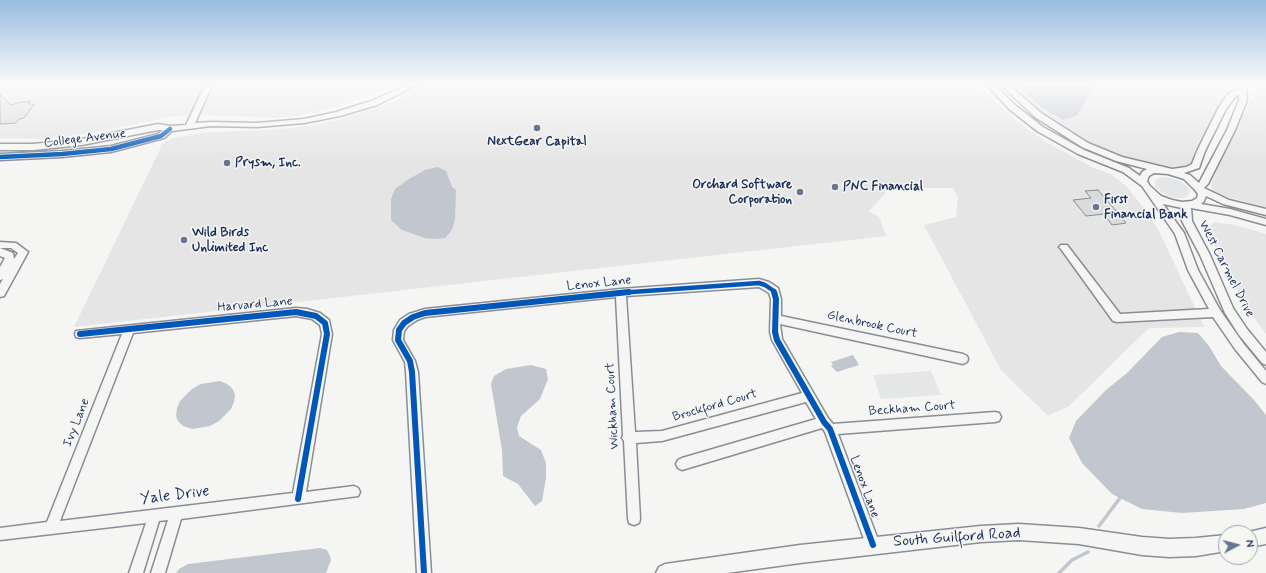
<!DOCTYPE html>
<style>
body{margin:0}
#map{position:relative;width:1266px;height:573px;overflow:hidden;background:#f5f5f3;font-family:Mynerve,sans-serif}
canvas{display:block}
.north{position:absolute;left:1218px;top:525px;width:40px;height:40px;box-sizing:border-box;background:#f6f6f2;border:1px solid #9ea6b7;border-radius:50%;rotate:83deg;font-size:11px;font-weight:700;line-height:16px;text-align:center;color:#1b2f5e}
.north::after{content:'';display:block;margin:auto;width:14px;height:18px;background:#677492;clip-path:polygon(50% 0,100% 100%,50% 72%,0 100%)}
</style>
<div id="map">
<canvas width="1266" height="573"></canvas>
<div class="north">N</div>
</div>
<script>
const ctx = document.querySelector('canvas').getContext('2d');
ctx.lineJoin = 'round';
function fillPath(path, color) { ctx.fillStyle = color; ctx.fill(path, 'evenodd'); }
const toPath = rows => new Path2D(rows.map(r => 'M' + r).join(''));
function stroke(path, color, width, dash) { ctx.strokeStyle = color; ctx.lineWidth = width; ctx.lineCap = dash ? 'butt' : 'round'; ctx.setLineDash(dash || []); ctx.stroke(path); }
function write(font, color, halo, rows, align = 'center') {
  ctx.font = font + ' Mynerve,sans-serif'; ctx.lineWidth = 3; ctx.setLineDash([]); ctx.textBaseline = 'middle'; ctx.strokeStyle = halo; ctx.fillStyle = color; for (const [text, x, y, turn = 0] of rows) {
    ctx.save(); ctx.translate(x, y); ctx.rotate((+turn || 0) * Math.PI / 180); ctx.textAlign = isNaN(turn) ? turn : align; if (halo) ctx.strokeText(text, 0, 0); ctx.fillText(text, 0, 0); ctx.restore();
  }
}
fillPath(toPath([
 [0,83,402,83,379,93,315,113,277,118,206,115,176,116,79,135,38,139,0,138],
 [425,83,977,83,986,93,1014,119,1046,142,1094,168,1111,174,1127,187,1147,212,1160,233,1204,327,1149,328,1069,406,1048,416,1001,370,924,225,956,217,958,197,953,188,898,188,884,182,885,194,869,211,879,217,886,236,74,327,163,143,173,138,207,132,269,130,308,126,338,120,393,102],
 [1007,83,1233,83,1194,151,1192,163,1183,166,1171,167,1120,157,1077,138,1041,114],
 [1259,83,1266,83,1266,208,1221,195,1213,191,1211,186,1222,158],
 [1214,222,1235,225,1266,234,1266,334,1245,306,1207,230]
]), '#e5e5e6');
fillPath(toPath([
 [1166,177,1180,181,1187,186,1190,192,1188,196,1182,198,1173,198,1161,192,1155,186,1155,181,1159,178],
 [931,371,941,395,881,399,873,375]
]), '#e4e6e7');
fillPath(toPath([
 [1015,83,1096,83,1077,115,1064,120,1042,108],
 [438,167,446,171,452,187,456,190,455,219,452,230,445,238,436,239,425,238,402,230,391,220,391,199,395,189,409,179,425,170],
 [1179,332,1198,333,1209,346,1221,366,1254,400,1266,415,1266,503,1244,509,1182,513,1142,509,1112,494,1082,463,1069,438,1076,421,1106,390,1127,373,1162,337],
 [853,355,859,365,837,372,831,366,833,365,831,362],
 [531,365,546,369,548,379,540,399,521,416,517,427,519,436,541,450,546,463,546,478,542,501,535,506,518,484,503,476,502,450,491,384,494,376,506,369],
 [220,381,227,384,232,388,235,394,234,402,231,409,219,421,210,426,192,429,183,426,178,421,176,416,177,408,180,401,192,389,201,384],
 [320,548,327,550,330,556,331,560,326,573,176,573,179,569,188,564]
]), '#c1c6cf');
stroke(toPath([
 [1099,526,1120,498],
 [1059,573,1072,560,1088,552]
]), '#c1c6cf', 3.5);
const building = toPath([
 [0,94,11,105,17,103,31,101,28,104,34,104,24,118,19,119,16,123,0,124,0,94],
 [1098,190,1117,212,1126,223,1112,225,1104,214,1086,216,1073,200,1091,198,1085,191,1098,190]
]);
fillPath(building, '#dadbdc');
stroke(building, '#898d95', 1);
const minor = toPath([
 [206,83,213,83,195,123,211,122,257,123,304,119,336,112,371,101,412,83,421,83,377,105,340,116,304,123,257,127,211,126,172,131,164,138,111,152,62,157,0,160,0,154,62,151,111,146,158,134,163,130,158,130,82,145,33,150,0,150,0,144,33,144,82,139,158,124,170,126,186,125,206,83],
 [985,83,993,83,1015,105,1043,127,1084,150,1129,168,1140,176,1142,172,1147,169,1116,161,1082,147,1035,117,999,83,1007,83,1041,113,1088,143,1122,157,1172,169,1186,167,1192,164,1197,151,1219,107,1228,94,1239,88,1242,83,1248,83,1246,89,1247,100,1235,130,1208,184,1204,188,1229,200,1266,209,1266,215,1223,204,1206,196,1204,201,1201,204,1230,209,1266,219,1266,225,1230,215,1191,208,1192,221,1210,255,1233,308,1247,329,1266,352,1266,365,1262,363,1239,335,1225,313,1200,255,1182,221,1182,208,1163,204,1184,233,1198,270,1220,310,1243,343,1266,371,1266,384,1262,382,1235,349,1213,317,1117,322,1113,321,1061,249,1059,247,1061,245,1067,245,1120,314,1209,309,1188,270,1175,234,1142,186,1123,172,1078,154,1037,131,1009,109,985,83],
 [1239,94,1239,100,1227,130,1199,183,1190,175,1184,173,1199,168,1205,151,1226,109,1234,98,1239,94],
 [1154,173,1168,174,1184,179,1195,190,1198,194,1197,198,1192,201,1182,202,1172,200,1161,196,1150,186,1147,181,1149,176,1154,173],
 [0,242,16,243,28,252,4,296,0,297,0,284,3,279,0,280,0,267,5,258,0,256,0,248,13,253,14,259,18,253,11,248,0,248,0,242],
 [759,279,769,282,778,288,781,299,781,316,963,354,967,356,968,359,967,362,963,364,780,324,782,339,828,418,833,424,995,412,999,413,1001,417,999,421,995,422,838,434,880,545,878,550,873,552,868,550,825,432,822,428,682,470,678,468,676,464,678,460,682,458,816,419,806,402,662,441,636,443,640,519,639,523,634,525,629,523,628,519,624,441,622,438,623,435,616,297,425,317,417,320,408,326,404,331,403,340,415,361,418,372,431,573,417,573,406,372,405,362,393,340,394,330,400,320,409,314,425,309,621,289,759,279],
 [759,287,769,293,771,299,770,332,772,340,802,393,662,431,635,432,626,296,759,287],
 [296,308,307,309,320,313,329,320,332,334,306,492,354,486,358,488,360,492,358,496,181,519,165,573,151,573,168,520,159,521,143,573,129,573,146,523,0,540,0,528,47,522,122,334,80,338,76,337,75,334,76,331,296,308],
 [296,316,312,319,320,325,322,334,293,493,60,521,133,333,296,316]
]);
const major = toPath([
 [1019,524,1079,528,1142,537,1169,539,1196,538,1226,535,1226,551,1196,556,1169,557,1142,555,1079,544,1019,540,981,542,800,563,727,573,656,573,659,567,665,564,800,545,981,526,1019,524],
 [1266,528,1266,544,1250,547,1250,533,1244,533,1266,528]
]);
stroke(minor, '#898d95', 3);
stroke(major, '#898d95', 3);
fillPath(minor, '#f5f5f3');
fillPath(major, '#f5f5f3');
stroke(toPath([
 [0,157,62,154,111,149,161,136,170,129],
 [618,293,759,283,765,285,774,291,775,293]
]), '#0057b8', 4.5);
stroke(toPath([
 [774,292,776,299,775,332,777,340,824,422,830,429,873,545],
 [80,334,296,312,316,316,325,323,327,334,298,499],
 [424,573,412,372,410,361,398,340,399,330,404,323,413,317,425,313,629,292]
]), '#0057b8', 6);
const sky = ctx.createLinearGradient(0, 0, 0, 163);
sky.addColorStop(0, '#98bbde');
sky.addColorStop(0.51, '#fafafa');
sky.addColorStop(1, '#fafafa00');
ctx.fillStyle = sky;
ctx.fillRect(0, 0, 1266, 163);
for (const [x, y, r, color] of [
 [537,128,4,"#677492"],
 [227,163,4,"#677492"],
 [835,187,4,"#677492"],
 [800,192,4,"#677492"],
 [1096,207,4,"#677492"],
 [184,240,4,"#677492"]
]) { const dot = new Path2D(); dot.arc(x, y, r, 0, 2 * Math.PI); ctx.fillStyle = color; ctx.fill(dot); stroke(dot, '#f6f6f2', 1.5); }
write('13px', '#1b2f5e', '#f6f6f2', [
 ["College Avenue",85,139,-7],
 ["West Carmel Drive",1226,269,63],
 ["Lenox Lane",599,284,-6],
 ["Harvard Lane",255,305,-5],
 ["Glenbrook Court",872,325,12],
 ["Wickham Court",613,406,-93],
 ["Brockford Court",715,406,-16],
 ["Beckham Court",912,409,-4],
 ["Ivy Lane",77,423,-68],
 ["Lenox Lane",864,487,70]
]);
write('bold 13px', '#1b2f5e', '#f6f6f2', [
 ["NextGear Capital",537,142,"center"],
 ["Prysm, Inc.",235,163],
 ["Orchard Software",792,185,"right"],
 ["Corporation",792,200,"right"],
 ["PNC Financial",843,187],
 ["First",1104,200],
 ["Financial Bank",1104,215],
 ["Wild Birds",192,233],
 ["Unlimited Inc",192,248]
], 'left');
write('16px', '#1b2f5e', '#f6f6f2', [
 ["Yale Drive",175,496,-7],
 ["South Guilford Road",957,538,-4]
]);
</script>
